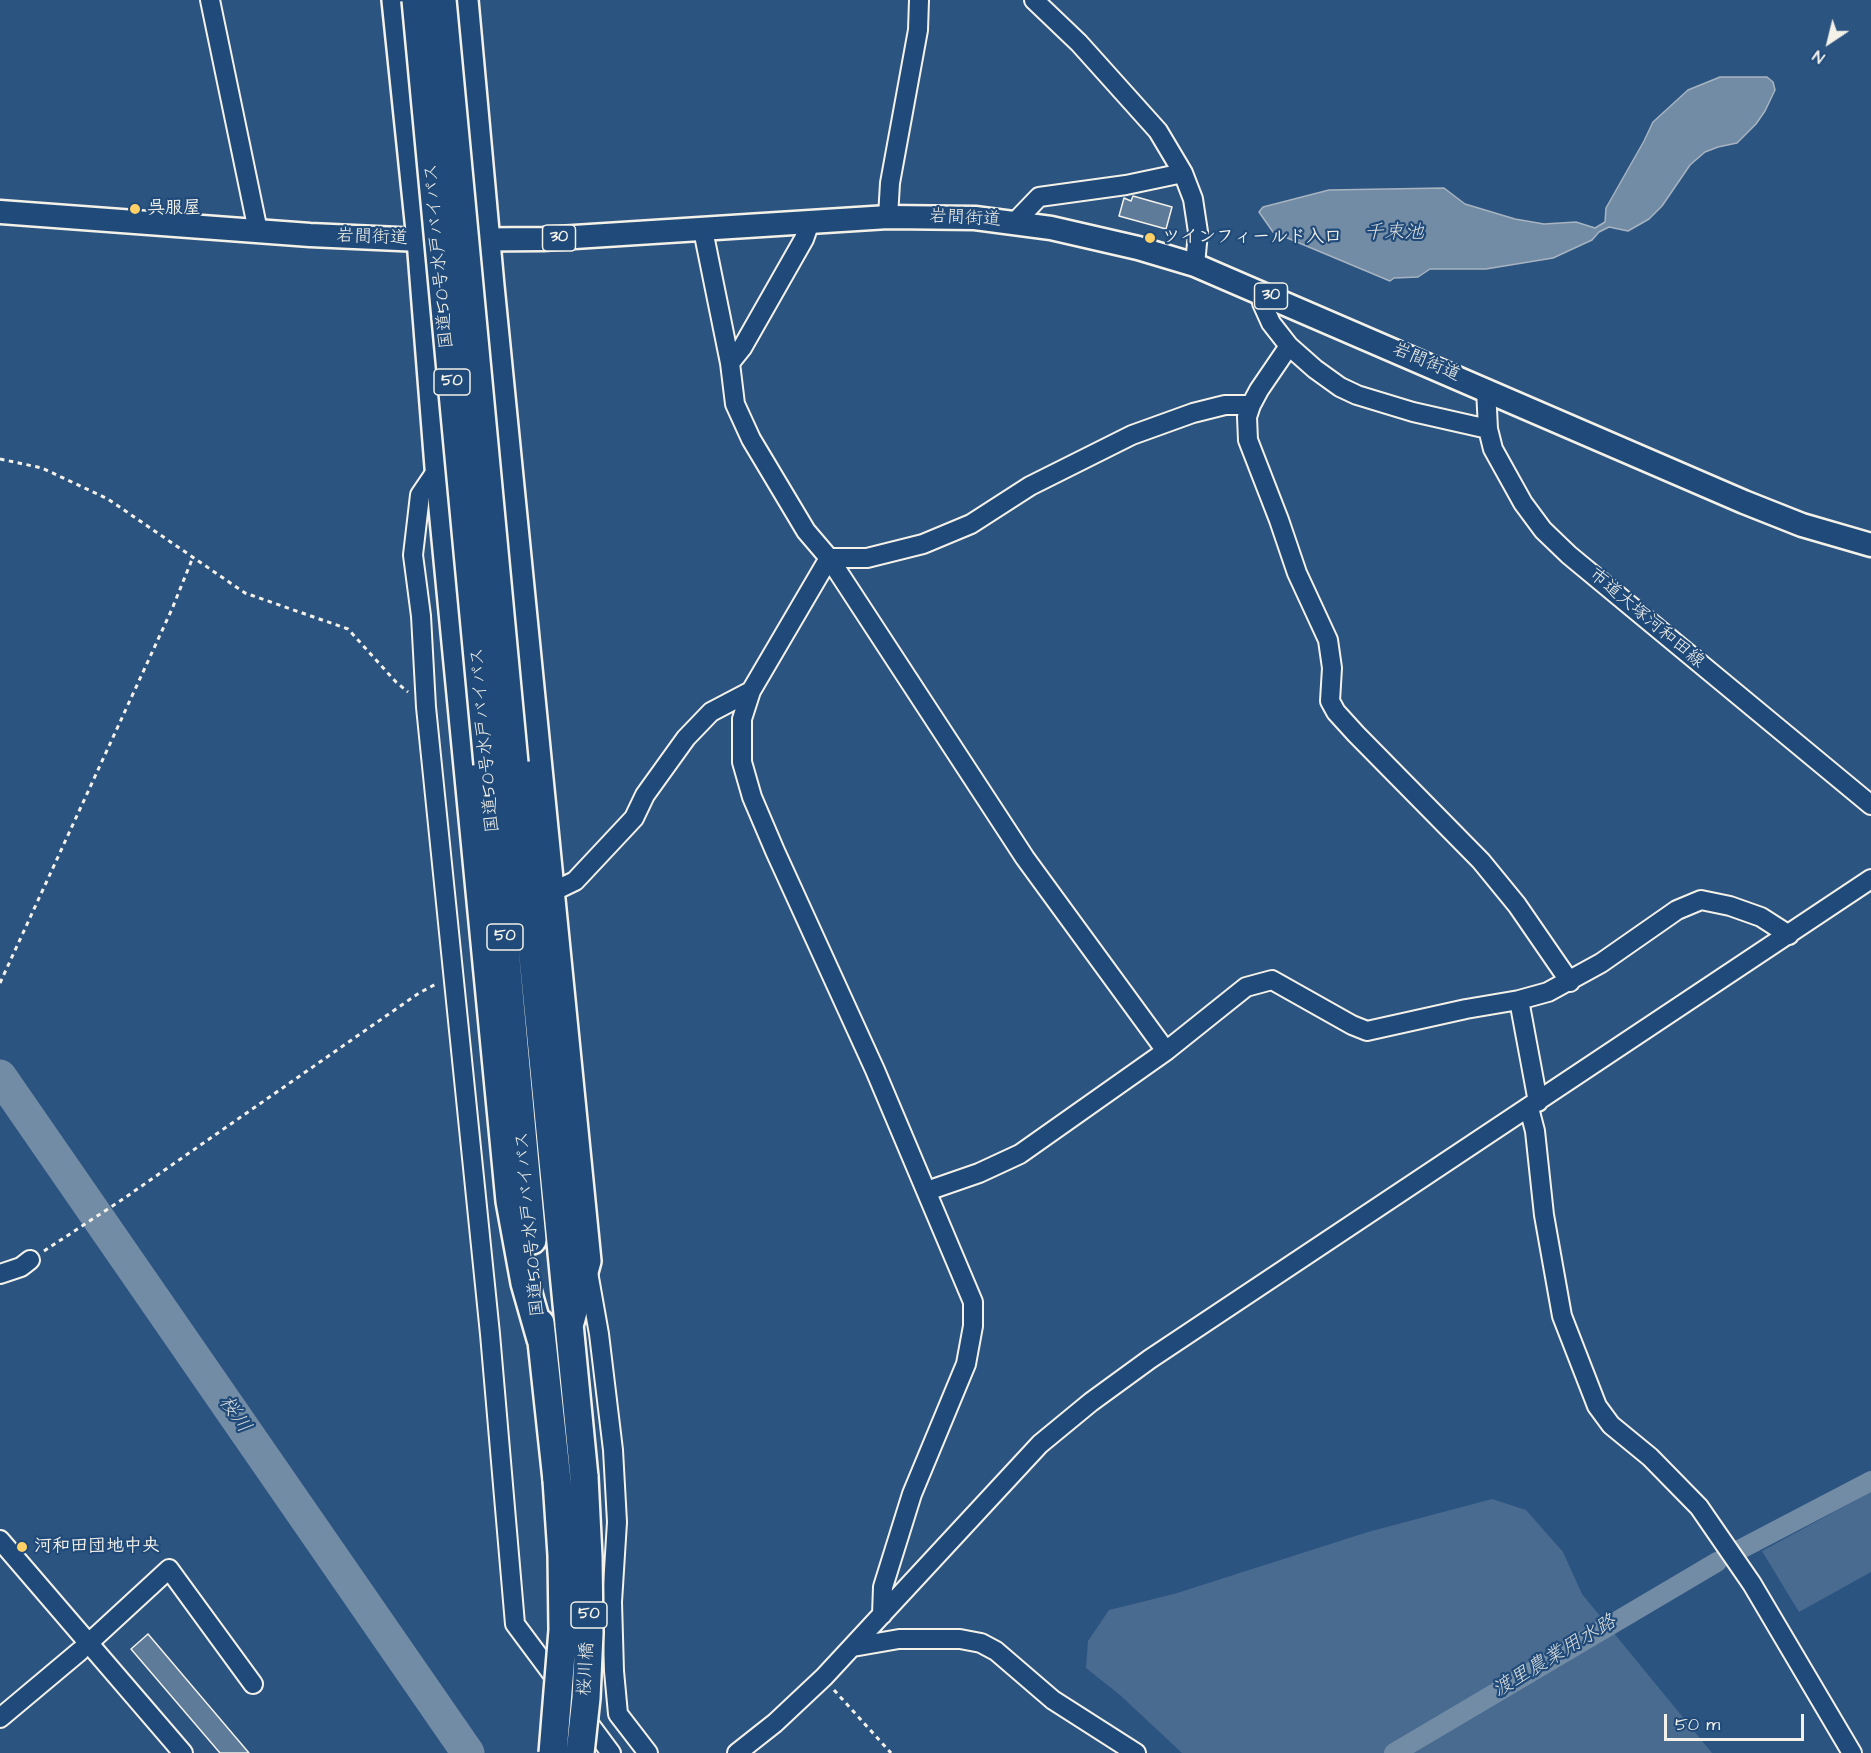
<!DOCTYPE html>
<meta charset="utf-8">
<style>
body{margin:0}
#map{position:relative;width:1871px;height:1753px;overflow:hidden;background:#2c5481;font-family:"Architects Daughter",sans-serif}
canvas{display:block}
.north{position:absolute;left:1799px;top:12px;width:60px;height:60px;-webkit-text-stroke:4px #1f4a7a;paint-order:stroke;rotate:215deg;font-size:16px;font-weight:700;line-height:24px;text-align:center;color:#f4f1e8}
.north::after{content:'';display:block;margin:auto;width:21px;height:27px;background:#f4f1e8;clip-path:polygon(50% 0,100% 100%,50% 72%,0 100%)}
.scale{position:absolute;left:1664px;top:1714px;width:140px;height:27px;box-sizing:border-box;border:3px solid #f4f1e8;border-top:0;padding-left:8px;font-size:18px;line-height:21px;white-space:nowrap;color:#f4f1e8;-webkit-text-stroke:4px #1f4a7a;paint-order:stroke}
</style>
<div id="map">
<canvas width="1871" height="1753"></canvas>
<div class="north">N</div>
<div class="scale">50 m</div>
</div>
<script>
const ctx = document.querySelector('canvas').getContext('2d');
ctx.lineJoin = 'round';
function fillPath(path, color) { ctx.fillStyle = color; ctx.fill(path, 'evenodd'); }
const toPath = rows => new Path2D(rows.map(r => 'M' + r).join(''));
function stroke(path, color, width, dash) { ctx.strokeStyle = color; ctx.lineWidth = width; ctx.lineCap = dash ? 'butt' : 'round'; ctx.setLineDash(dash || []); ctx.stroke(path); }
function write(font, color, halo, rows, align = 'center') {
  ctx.font = font + ' "Architects Daughter","Klee One",sans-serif'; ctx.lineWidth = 4.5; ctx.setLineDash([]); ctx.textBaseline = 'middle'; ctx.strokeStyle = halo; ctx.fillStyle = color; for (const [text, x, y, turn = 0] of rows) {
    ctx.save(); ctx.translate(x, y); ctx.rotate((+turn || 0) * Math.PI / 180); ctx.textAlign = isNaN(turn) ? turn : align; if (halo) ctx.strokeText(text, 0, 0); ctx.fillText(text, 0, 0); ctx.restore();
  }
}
fillPath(toPath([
 [1871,1492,1871,1572,1799,1612,1762,1551],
 [1492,1499,1526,1510,1563,1552,1582,1594,1712,1753,1182,1753,1120,1695,1086,1668,1088,1641,1109,1610,1174,1594,1368,1532]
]), '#496b90');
const water = toPath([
 [1720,77,1767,77,1773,82,1775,90,1765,111,1756,124,1737,143,1718,147,1705,152,1690,165,1662,206,1649,219,1628,231,1609,227,1599,232,1592,240,1553,258,1486,269,1430,269,1418,277,1394,278,1390,281,1273,232,1259,212,1263,207,1329,190,1444,188,1465,204,1515,219,1544,224,1576,222,1595,228,1605,222,1606,208,1644,141,1653,122,1688,90,1720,77]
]);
fillPath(water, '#738ca6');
stroke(water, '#a7b4c0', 1.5);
stroke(toPath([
 [1739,1550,1871,1481],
 [1394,1753,1717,1562]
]), '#738ca6', 20);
stroke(toPath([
 [0,1076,468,1753]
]), '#738ca6', 33);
const building = toPath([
 [1133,196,1172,207,1166,229,1119,216,1124,198,1131,201,1133,196],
 [148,1634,249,1753,220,1753,131,1649,148,1634]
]);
fillPath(building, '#5e7b9a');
stroke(building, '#f4f1e8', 1.5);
const minor = toPath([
 [210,0,258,231],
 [1034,0,1079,43,1158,131,1183,173,1193,199,1198,232,1195,265],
 [888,217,890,183,918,30,919,0],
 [1015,222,1039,197,1126,185,1183,173],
 [703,230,730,363,735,404,751,439,806,531,829,558,1025,858,1166,1051],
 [1261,292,1262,303,1271,323,1289,346,1315,369,1340,387,1357,395,1413,412,1488,429],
 [1289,346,1259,390,1251,405,1247,417,1248,440,1279,520,1297,573,1328,640,1332,668,1330,701,1336,712,1356,734,1481,861,1517,905,1570,982],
 [730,363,742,348,804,239,810,222],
 [1486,389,1488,429,1493,449,1523,503,1543,530,1569,555,1871,805],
 [439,467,420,495,413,555,421,616,426,707,490,1334,515,1624,611,1753],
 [829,558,751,691,742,719,742,762,752,797,775,851,875,1070,973,1302,973,1326,966,1364,912,1494,883,1587,882,1615],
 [829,558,867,558,923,544,971,524,1030,486,1132,435,1193,413,1225,405,1251,405],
 [550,893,575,881,634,818,645,795,686,738,711,712,751,691],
 [1519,1000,1538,1102],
 [1529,1108,1535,1131,1544,1215,1562,1316,1597,1406,1611,1425,1650,1457,1699,1507,1752,1584,1852,1753],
 [927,1191,979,1173,1020,1154,1166,1051,1246,987,1272,980,1352,1025,1367,1031,1466,1009,1519,1000,1548,992,1601,963,1677,910,1701,900,1730,906,1761,917,1789,935],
 [588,1272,599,1334,613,1450,617,1522,612,1602,614,1671,618,1714,648,1753],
 [0,1274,21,1267,30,1260],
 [0,1540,183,1753],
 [853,1647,899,1639,960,1639,981,1643,996,1651,1053,1700,1136,1753],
 [0,1718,80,1651,169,1569,253,1684],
 [737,1753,775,1723,824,1677,1040,1444,1091,1402,1150,1359,1871,879]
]);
const major = toPath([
 [0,212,310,235,421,240,543,239,888,217,975,218,1051,228,1138,248,1195,265,1744,502,1802,525,1871,545]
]);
const highway = toPath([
 [396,0,421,240,439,467,510,1201,525,1283,541,1339],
 [464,0,490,286,587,1261,569,1326],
 [514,763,584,1477],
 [488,764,532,1240],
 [540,1323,557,1480]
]);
stroke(minor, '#f4f1e8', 22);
stroke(major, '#f4f1e8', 27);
stroke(highway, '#f4f1e8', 32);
stroke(toPath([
 [0,459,42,468,108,499,245,593,348,629,396,682,408,692],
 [0,983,172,609,193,557],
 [44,1251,123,1199,419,993,438,983],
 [834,1690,891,1753]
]), '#f4f1e8', 3, [4.5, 4.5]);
stroke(minor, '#1f4a7a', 18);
stroke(major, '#1f4a7a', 22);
stroke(highway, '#1f4a7a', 27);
const highwayBridge = toPath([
 [416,0,488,764],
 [442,0,514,763],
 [553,1753,563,1630,562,1555,557,1480],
 [580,1753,586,1698,589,1633,588,1557,584,1477]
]);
stroke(highwayBridge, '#f4f1e8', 32, []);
stroke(highwayBridge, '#1f4a7a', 27);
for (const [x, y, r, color] of [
 [135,209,6,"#ffd166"],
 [1150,238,6,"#ffd166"],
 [22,1547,6,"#ffd166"]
]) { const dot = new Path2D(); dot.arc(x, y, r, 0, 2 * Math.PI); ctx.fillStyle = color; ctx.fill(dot); stroke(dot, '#1f4a7a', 2); }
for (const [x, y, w] of [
 [559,238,33],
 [1271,296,33],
 [452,382,36],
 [505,937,36],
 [589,1615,36]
]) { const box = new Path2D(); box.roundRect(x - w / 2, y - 13, w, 26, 4.5); ctx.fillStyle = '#1f4a7a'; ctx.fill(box); stroke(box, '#f4f1e8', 1.5); }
write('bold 16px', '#f4f1e8', null, [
 ["30",559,238],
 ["30",1271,296],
 ["50",452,382],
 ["50",505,937],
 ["50",589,1615]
]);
write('bold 18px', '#f4f1e8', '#1f4a7a', [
 ["呉服屋",147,209],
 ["ツインフィールド入口",1162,238],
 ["河和田団地中央",34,1547]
], 'left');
write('18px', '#f4f1e8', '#1f4a7a', [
 ["岩間街道",965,219,3],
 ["岩間街道",372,238,2],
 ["国道50号水戸バイパス",440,256,-95],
 ["岩間街道",1426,363,23],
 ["市道大塚河和田線",1646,619,40],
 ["国道50号水戸バイパス",486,740,-95],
 ["国道50号水戸バイパス",531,1224,-95],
 ["桜川橋",587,1669,-87]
]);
write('italic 20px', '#dadddb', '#1f4a7a', [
 ["千束池",1394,234],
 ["桜川",234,1415,55],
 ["渡里農業用水路",1555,1657,-31]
]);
</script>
